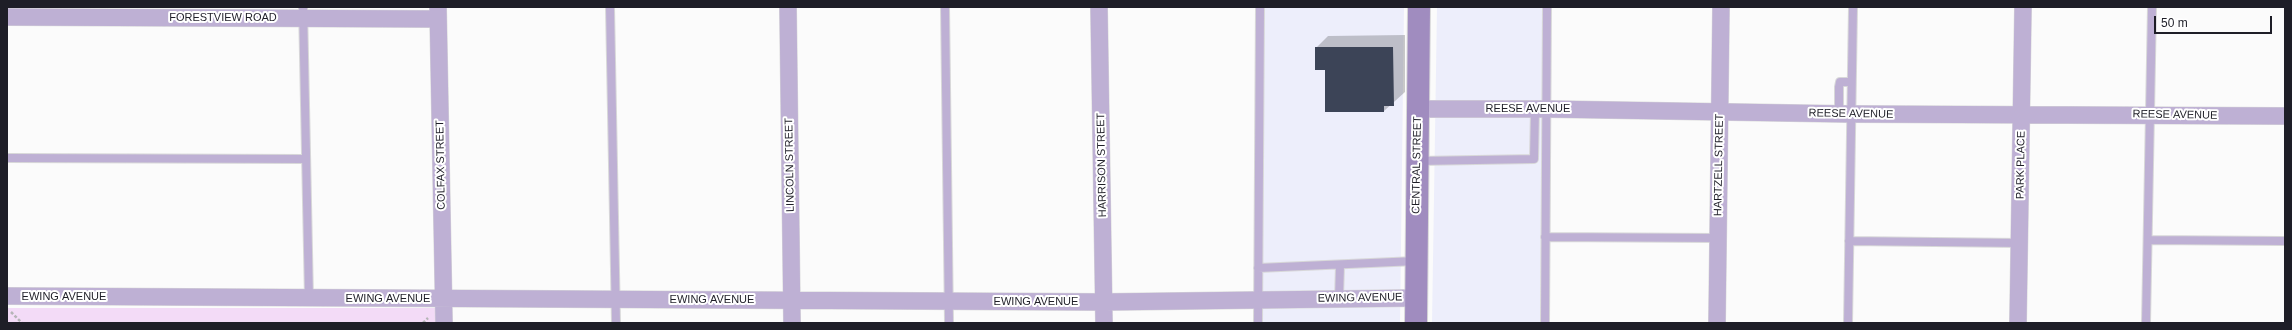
<!DOCTYPE html>
<style>
body{margin:0}
#map{position:relative;width:2292px;height:330px;overflow:hidden;background:#fbfbfb;font-family:Helvetica,sans-serif}
canvas{display:block}
.frame{position:absolute;inset:0;border:8px solid #1e1e27;pointer-events:none}
.scale{position:absolute;left:2154px;top:16px;width:118px;height:18px;box-sizing:border-box;border:2px solid #1e1e27;border-top:0;padding-left:5px;font-size:12px;line-height:14px;white-space:nowrap;color:#1e1e27;-webkit-text-stroke:3px #fff;paint-order:stroke}
</style>
<div id="map">
<canvas width="2292" height="330"></canvas>
<div class="frame"></div>
<div class="scale">50 m</div>
</div>
<script>
const ctx = document.querySelector('canvas').getContext('2d');
ctx.lineJoin = 'round';
function fillPath(path, color) { ctx.fillStyle = color; ctx.fill(path, 'evenodd'); }
const toPath = rows => new Path2D(rows.map(r => 'M' + r).join(''));
function stroke(path, color, width, dash) { ctx.strokeStyle = color; ctx.lineWidth = width; ctx.lineCap = dash ? 'butt' : 'round'; ctx.setLineDash(dash || []); ctx.stroke(path); }
function write(font, color, halo, rows, align = 'center') {
  ctx.font = font + ' Helvetica,sans-serif'; ctx.lineWidth = 4; ctx.setLineDash([]); ctx.textBaseline = 'middle'; ctx.strokeStyle = halo; ctx.fillStyle = color; for (const [text, x, y, turn = 0] of rows) {
    ctx.save(); ctx.translate(x, y); ctx.rotate((+turn || 0) * Math.PI / 180); ctx.textAlign = isNaN(turn) ? turn : align; if (halo) ctx.strokeText(text, 0, 0); ctx.fillText(text, 0, 0); ctx.restore();
  }
}
fillPath(toPath([
 [1262,7,1404,7,1400,323,1261,323],
 [1437,7,1545,7,1540,323,1432,323]
]), '#edeefb');
fillPath(toPath([
 [7,308,439,308,439,323,7,323]
]), '#f3dbf7');
fillPath(toPath([
 [1405,35,1405,92,1384,111,1326,69,1316,48,1328,36]
]), '#0003');
fillPath(toPath([
 [1315,47,1393,47,1394,106,1384,106,1384,112,1325,112,1325,70,1315,70]
]), '#3c4457');
const lane = toPath([
 [303,7,309,299],
 [610,7,616,323],
 [945,7,949,323],
 [1839,114,1839,87,1840,82,1851,82],
 [7,158,306,159],
 [1418,161,1534,159,1535,109],
 [1545,237,1718,238],
 [2148,240,2285,241],
 [1849,241,2020,243],
 [1258,268,1416,261],
 [1339,299,1340,265],
 [1258,323,1260,7],
 [1545,323,1547,7],
 [1848,323,1853,7],
 [2146,323,2152,7]
]);
const street = toPath([
 [438,7,444,323],
 [788,7,792,323],
 [1099,7,1104,323],
 [7,17,438,19],
 [1418,109,1547,109,1850,114,2285,116],
 [7,296,1104,302,1416,298],
 [1717,323,1721,7],
 [2018,323,2023,7]
]);
const secondary = toPath([
 [1416,323,1419,7]
]);
stroke(lane, '#d8d8d9', 10);
stroke(street, '#d8d8d9', 18);
stroke(secondary, '#d8d8d9', 24);
stroke(toPath([
 [11,312,22,323],
 [423,323,428,318]
]), '#b5b5b7', 2.5, [3, 2]);
stroke(lane, '#beb0d4', 8);
stroke(street, '#beb0d4', 17);
stroke(secondary, '#a08cbf', 22);
write('11px', '#1e1e27', '#fff', [
 ["FORESTVIEW ROAD",223,18],
 ["REESE AVENUE",1528,109],
 ["REESE AVENUE",1851,114,1],
 ["REESE AVENUE",2175,115,1],
 ["COLFAX STREET",441,165,-91],
 ["LINCOLN STREET",790,165,-91],
 ["HARRISON STREET",1102,165,-91],
 ["CENTRAL STREET",1417,165,-89],
 ["HARTZELL STREET",1719,165,-89],
 ["PARK PLACE",2021,165,-89],
 ["EWING AVENUE",64,297],
 ["EWING AVENUE",1360,298,-1],
 ["EWING AVENUE",388,299],
 ["EWING AVENUE",712,300],
 ["EWING AVENUE",1036,302]
]);
</script>
